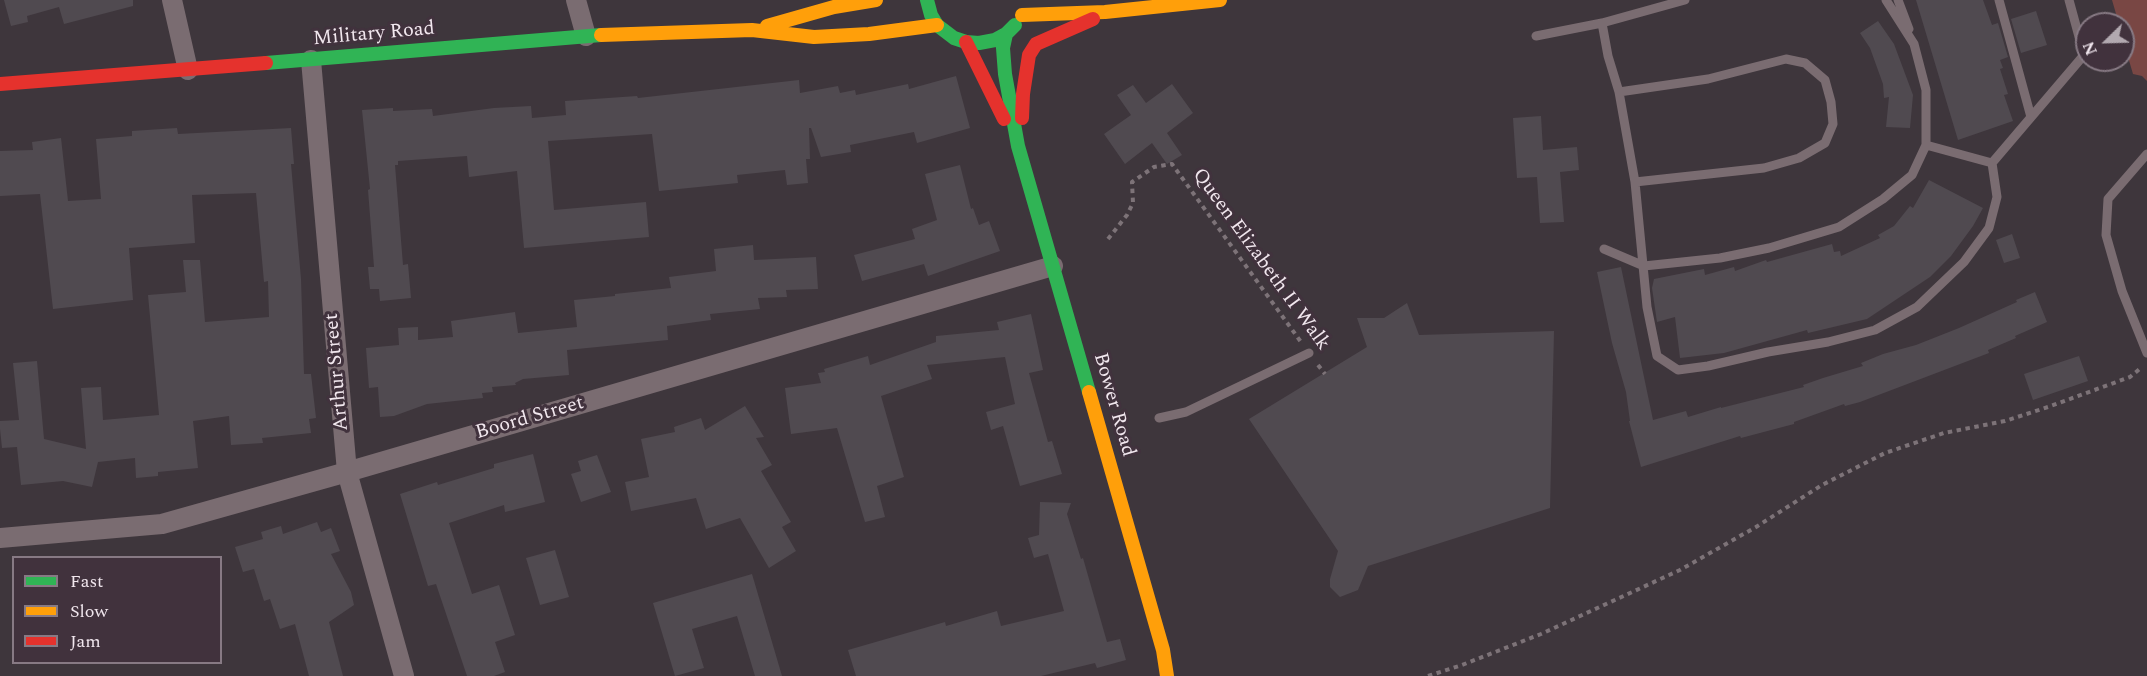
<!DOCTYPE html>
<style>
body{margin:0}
#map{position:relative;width:2147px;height:676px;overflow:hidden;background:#3e363c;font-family:Spectral,serif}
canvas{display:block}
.legend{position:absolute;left:12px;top:556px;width:210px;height:108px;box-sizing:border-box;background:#41323d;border:2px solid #877a84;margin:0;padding:8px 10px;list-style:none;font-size:18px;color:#f1e7ee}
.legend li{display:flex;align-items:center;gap:12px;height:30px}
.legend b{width:30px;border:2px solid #877a84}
.north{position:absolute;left:2075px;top:12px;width:60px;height:60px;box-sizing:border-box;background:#41323d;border:2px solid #877a84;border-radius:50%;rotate:247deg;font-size:16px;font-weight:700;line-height:24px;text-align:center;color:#f1e7ee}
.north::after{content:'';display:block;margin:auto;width:21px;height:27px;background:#b2a9b0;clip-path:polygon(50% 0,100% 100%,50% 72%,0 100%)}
</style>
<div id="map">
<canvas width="2147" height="676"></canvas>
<ul class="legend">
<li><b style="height:8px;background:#30b455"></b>Fast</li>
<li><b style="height:8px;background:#ff9f0a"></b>Slow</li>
<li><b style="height:8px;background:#e5322d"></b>Jam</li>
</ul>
<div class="north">N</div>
</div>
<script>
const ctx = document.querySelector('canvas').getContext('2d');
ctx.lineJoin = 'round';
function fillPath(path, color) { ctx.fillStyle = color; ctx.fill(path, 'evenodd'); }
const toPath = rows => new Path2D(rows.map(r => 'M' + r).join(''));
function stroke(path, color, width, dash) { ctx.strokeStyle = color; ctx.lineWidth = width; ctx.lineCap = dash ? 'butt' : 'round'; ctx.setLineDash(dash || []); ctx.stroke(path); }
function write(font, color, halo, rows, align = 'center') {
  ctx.font = font + ' Spectral,serif'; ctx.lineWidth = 6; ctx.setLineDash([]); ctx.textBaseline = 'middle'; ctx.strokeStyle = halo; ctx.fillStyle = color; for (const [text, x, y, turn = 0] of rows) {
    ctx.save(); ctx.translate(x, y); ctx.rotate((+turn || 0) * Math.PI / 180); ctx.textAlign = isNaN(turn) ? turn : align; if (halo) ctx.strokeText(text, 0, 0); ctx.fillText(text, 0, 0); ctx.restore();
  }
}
fillPath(toPath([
 [2112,0,2147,0,2147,81,2142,76,2133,74,2123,40,2123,24,2119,24]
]), '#794744');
fillPath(toPath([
 [4,0,133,0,133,6,64,24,59,7,27,16,28,22,11,26],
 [1916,0,1983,0,1992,25,1998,23,2008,57,2000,60,2003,68,2000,69,2008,94,2004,95,2013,121,1958,140],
 [2036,11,2047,45,2021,53,2011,19],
 [1878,21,1894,44,1913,95,1910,128,1886,127,1889,97,1884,98,1883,84,1870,48,1860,33],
 [956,76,970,128,917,143,914,132,850,145,851,152,821,157,811,128,809,128,810,159,806,159,808,183,787,185,785,170,737,175,738,183,659,191,652,134,548,141,554,210,646,202,649,237,524,248,517,171,469,177,467,156,398,161,398,165,395,165,403,265,408,264,411,298,380,301,379,289,370,289,368,267,374,267,368,190,370,189,362,110,393,108,393,111,432,109,433,116,494,108,531,106,532,118,566,115,565,101,637,96,638,98,799,80,800,93,838,86,840,93,855,90,856,95,908,84,909,89],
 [1172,84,1193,113,1167,133,1182,155,1167,164,1152,143,1125,164,1104,134,1131,115,1117,95,1133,85,1146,103],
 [1541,116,1543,150,1577,147,1579,170,1560,172,1564,222,1540,223,1537,177,1517,178,1513,118],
 [177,128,178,134,291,128,294,164,291,164,301,279,304,374,311,374,316,418,309,419,311,433,262,438,263,443,231,445,229,416,193,421,198,468,158,472,158,476,136,478,135,458,98,462,92,487,63,481,21,485,17,447,2,448,0,429,0,421,19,420,13,363,37,361,44,439,86,449,81,388,101,387,103,420,159,415,148,295,186,292,183,260,200,260,205,322,269,317,268,281,264,282,256,193,192,195,195,243,129,248,133,300,53,309,40,194,0,196,0,151,33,150,32,142,61,138,68,201,101,199,96,139,132,136,132,131],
 [960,165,971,209,973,208,979,225,989,221,1000,251,928,276,924,264,862,281,854,255,915,239,912,229,937,220,925,174],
 [1929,180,1983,208,1973,226,1951,256,1930,277,1867,319,1808,333,1807,330,1724,353,1680,358,1675,317,1657,322,1652,288,1654,279,1704,269,1705,275,1734,267,1735,271,1766,260,1767,262,1832,244,1834,252,1840,251,1841,256,1880,238,1878,235,1894,226,1910,206,1913,208],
 [2012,234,2020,258,2004,263,1996,240],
 [753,245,754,260,816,257,818,289,786,290,787,297,758,298,760,309,710,314,711,320,667,326,668,340,567,350,569,375,523,379,515,383,516,385,492,387,493,392,482,393,483,398,427,404,394,416,380,417,378,387,369,388,366,348,399,345,398,328,418,327,418,340,453,337,451,321,515,312,518,333,577,327,574,300,615,296,615,294,671,288,669,277,716,271,714,249],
 [1621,267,1653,420,1686,411,1688,417,1721,407,1721,408,1804,387,1803,385,1823,378,1863,366,1861,363,1883,354,1916,345,1959,328,2017,302,2016,300,2035,292,2047,322,2015,336,2016,338,1988,350,1989,353,1860,402,1845,406,1844,404,1794,422,1794,424,1741,438,1740,436,1641,467,1629,421,1630,421,1626,392,1612,343,1597,272],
 [1407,303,1419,335,1554,331,1550,508,1368,566,1358,590,1340,597,1330,587,1330,579,1338,551,1249,419,1367,347,1357,318,1384,318],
 [1031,314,1043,370,1029,373,1048,442,1052,441,1062,474,1020,486,1003,426,991,430,986,412,1015,404,1005,357,927,365,932,379,881,396,904,477,877,486,885,517,865,522,837,428,791,434,785,388,821,383,818,373,825,372,824,369,868,356,870,365,936,342,936,336,999,330,997,322],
 [2079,356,2088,381,2033,400,2024,374],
 [745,406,764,437,756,438,772,465,761,471,791,522,782,527,796,551,769,568,740,518,706,529,696,498,631,511,625,482,649,477,641,439,675,432,674,427,701,418,705,430],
 [533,454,545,502,505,512,504,505,449,523,472,594,499,585,515,635,495,642,505,672,494,676,467,676,436,584,428,586,400,494,437,482,438,485,494,468,494,464],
 [597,455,611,492,581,502,571,474,581,471,578,461],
 [1040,502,1071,503,1067,514,1081,559,1083,558,1107,642,1120,639,1126,660,1097,668,1095,663,1041,676,856,676,848,650,945,622,946,626,997,611,1001,626,1064,611,1048,554,1034,558,1028,538,1039,535],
 [317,522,321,532,331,528,340,551,331,554,351,592,354,605,329,622,343,676,309,676,295,624,280,629,270,599,264,601,254,569,243,572,235,547,263,539,261,532,281,526,283,534],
 [555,550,569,597,540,605,526,558],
 [752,574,782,676,755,676,737,616,692,629,704,668,675,676,653,603]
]), '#504a50');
stroke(toPath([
 [1108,239,1127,215,1133,203,1132,182,1154,167,1172,164,1301,342],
 [1318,365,1325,374],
 [1428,676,1462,665,1541,634,1680,570,1756,527,1822,485,1885,453,1944,433,2005,421,2048,407,2130,377,2142,367]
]), '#7d7378', 4, [4.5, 4.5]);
stroke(toPath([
 [1898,0,1909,29],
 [1999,0,2031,117],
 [1602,23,1608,56,1619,92,1635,182,1647,307,1657,356,1678,370,1708,366,1768,352,1828,342,1875,330,1917,307,1964,262,1989,228,1997,197,1992,163,1926,145],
 [1536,36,1602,23,1685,0],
 [1619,92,1708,79,1786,59,1805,63,1825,80,1831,102,1833,124,1825,143,1799,158,1764,168,1635,182],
 [2147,154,2108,199,2106,235,2122,291,2147,353],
 [1992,163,2084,55,2069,0],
 [1604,249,1644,266,1720,258,1769,248,1839,227,1883,199,1912,175,1926,145,1926,90,1914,44,1886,0],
 [1159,418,1186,412,1309,353]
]), '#7a6c71', 9);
stroke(toPath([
 [172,0,188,70],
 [576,0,586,36],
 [311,60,347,472,404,676],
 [0,538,162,524,347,472,1053,266]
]), '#7a6c71', 20);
stroke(toPath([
 [927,0,931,15,937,25,954,38,966,42,979,43,995,40,1006,34,1015,25],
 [1006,34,1003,48,1005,74,1018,146,1089,392],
 [266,63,601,35]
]), '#30b455', 14);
stroke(toPath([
 [1022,15,1105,12,1220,0],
 [767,26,834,7,876,0],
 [601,35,752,30,814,37,869,34,937,25],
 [1089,392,1163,650,1167,676]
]), '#ff9f0a', 14);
stroke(toPath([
 [966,42,1004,119],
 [0,84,266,63],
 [1022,118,1023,94,1029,55,1036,44,1093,19]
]), '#e5322d', 14);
write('20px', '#f1e7ee', '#41323d', [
 ["Military Road",374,35,-5],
 ["Queen Elizabeth II Walk",1260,260,54],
 ["Arthur Street",338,372,-95],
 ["Bower Road",1113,405,74],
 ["Boord Street",530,419,-16]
]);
</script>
